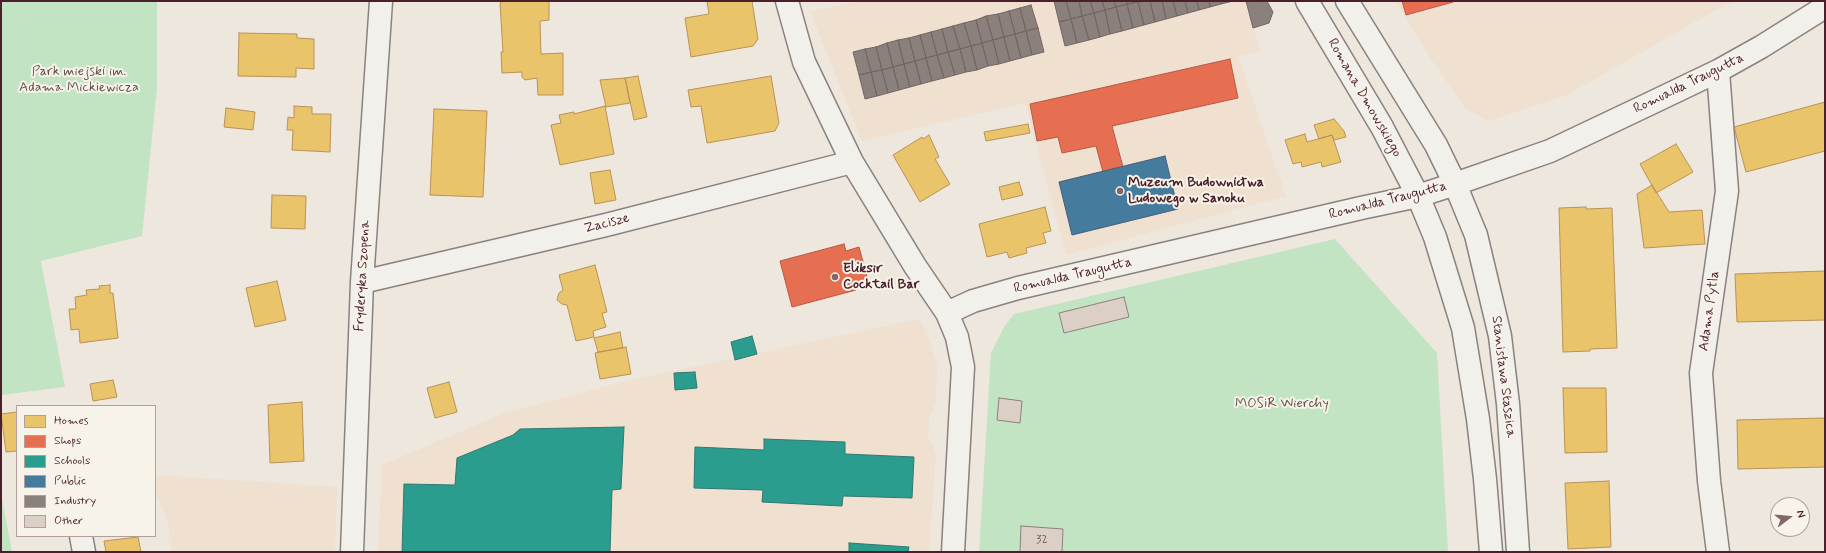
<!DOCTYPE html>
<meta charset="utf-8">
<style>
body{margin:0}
#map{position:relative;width:1826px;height:553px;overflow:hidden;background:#eee7de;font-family:Mynerve,sans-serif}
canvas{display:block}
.frame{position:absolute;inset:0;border:2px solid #4a1f2b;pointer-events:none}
.legend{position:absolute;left:16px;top:405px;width:140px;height:132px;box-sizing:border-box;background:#f7f3e8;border:1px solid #b29e9c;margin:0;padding:5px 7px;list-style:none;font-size:12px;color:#4a1f2b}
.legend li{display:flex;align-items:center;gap:8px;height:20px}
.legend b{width:20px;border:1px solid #b29e9c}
.north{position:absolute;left:1770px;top:497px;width:40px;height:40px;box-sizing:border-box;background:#f7f3e8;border:1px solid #b29e9c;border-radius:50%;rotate:74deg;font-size:11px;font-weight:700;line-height:16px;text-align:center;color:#4a1f2b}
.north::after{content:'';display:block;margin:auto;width:14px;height:18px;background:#83656a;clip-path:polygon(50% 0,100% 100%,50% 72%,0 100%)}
</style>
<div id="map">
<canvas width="1826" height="553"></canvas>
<div class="frame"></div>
<ul class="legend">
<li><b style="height:11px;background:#e9c46a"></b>Homes</li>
<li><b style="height:11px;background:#e76f51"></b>Shops</li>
<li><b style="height:11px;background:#2a9d8f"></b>Schools</li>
<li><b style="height:11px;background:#457b9d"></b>Public</li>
<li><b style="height:11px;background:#8a817c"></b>Industry</li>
<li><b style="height:11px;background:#dcd0c6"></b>Other</li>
</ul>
<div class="north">N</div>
</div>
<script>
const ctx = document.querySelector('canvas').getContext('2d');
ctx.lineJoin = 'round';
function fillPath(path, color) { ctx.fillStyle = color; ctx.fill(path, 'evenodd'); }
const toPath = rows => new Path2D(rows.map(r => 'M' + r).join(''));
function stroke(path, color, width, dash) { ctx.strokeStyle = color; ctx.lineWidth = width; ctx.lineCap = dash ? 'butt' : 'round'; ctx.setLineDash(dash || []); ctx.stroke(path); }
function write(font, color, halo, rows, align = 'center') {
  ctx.font = font + ' Mynerve,sans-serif'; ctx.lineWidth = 4; ctx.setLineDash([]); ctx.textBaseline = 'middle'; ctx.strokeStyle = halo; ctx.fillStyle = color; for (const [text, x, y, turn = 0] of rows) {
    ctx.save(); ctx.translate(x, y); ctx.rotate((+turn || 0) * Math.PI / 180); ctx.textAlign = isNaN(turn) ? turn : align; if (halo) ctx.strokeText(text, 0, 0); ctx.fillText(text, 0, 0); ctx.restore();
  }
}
fillPath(toPath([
 [858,1,1246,1,1260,52,1238,56,1286,196,1066,255,1025,103,862,141,810,12],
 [1395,1,1735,1,1712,12,1565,96,1488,121,1465,108,1433,62],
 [919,319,925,329,937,364,936,401,929,420,928,437,936,453,929,552,378,552,382,465,502,414,622,382],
 [155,475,337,487,335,552,172,552,168,523,155,491]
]), '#efe0d0');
fillPath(toPath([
 [1,1,157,1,157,88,142,236,41,261,65,387,1,395],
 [1335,239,1437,353,1448,552,979,552,991,353,1004,327,1014,314],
 [1,493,12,552,1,552]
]), '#c3e4c2');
const homes = toPath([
 [501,1,549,1,549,20,540,21,541,54,563,53,563,95,538,95,537,78,525,80,522,77,522,72,502,73,501,52,503,52,500,3,501,3,501,1],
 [707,1,752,1,758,39,753,46,691,57,685,18,709,14,707,1],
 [239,33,297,34,297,38,314,39,314,69,296,68,296,77,238,76,239,33],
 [638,76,647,117,634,120,625,78,638,76],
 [771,76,779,123,775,131,707,143,701,106,691,107,688,90,771,76],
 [625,78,630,103,606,107,600,80,625,78],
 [1825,102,1825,151,1746,172,1734,127,1825,102],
 [294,106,312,107,312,114,331,114,330,152,292,150,293,130,287,130,288,117,294,118,294,106],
 [605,106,614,154,560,165,551,125,561,123,559,115,574,112,574,114,605,106],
 [226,108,255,112,253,130,224,127,226,108],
 [434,109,487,111,483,197,430,195,434,109],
 [1334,119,1344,131,1346,137,1334,140,1332,135,1319,139,1314,125,1334,119],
 [1028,124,1030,133,986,141,984,132,1028,124],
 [1305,134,1307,142,1332,135,1341,162,1322,167,1321,162,1302,167,1301,162,1293,164,1285,140,1305,134],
 [929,135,939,157,935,159,950,184,920,202,893,155,922,137,923,139,929,135],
 [1676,144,1693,172,1656,193,1640,164,1676,144],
 [610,170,616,200,595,204,590,173,610,170],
 [1019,182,1023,195,1002,200,999,187,1019,182],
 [1652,185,1669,212,1702,210,1705,244,1644,248,1637,194,1652,185],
 [272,195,306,196,305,229,271,228,272,195],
 [1045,207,1051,231,1043,233,1046,243,1026,248,1027,253,1009,258,1007,252,987,257,979,224,1045,207],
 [1586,207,1586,209,1612,208,1617,348,1590,349,1590,351,1563,352,1559,208,1586,207],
 [595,265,607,312,602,313,606,327,593,331,594,337,576,341,567,305,562,304,557,300,559,293,563,290,559,275,595,265],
 [1825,271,1825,320,1737,322,1735,274,1825,271],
 [277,281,286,320,255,327,246,288,277,281],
 [110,285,110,293,113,293,118,338,80,343,79,329,71,330,69,309,76,309,75,297,87,295,86,290,100,289,99,286,110,285],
 [620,332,623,348,598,352,594,338,620,332],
 [626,347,631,374,600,379,595,353,626,347],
 [113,380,117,397,93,401,90,384,113,380],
 [449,382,457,412,435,418,427,388,449,382],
 [1563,388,1606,388,1607,452,1565,453,1563,388],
 [302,402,304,461,270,463,268,405,302,402],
 [17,412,17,451,6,452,1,414,17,412],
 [1825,418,1825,467,1738,469,1737,420,1825,418],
 [1609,481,1611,547,1568,549,1565,483,1609,481],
 [138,537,141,552,106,552,104,541,138,537]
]);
fillPath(homes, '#e9c46a');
stroke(homes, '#b99257', 1);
const shops = toPath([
 [1402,1,1453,1,1453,2,1406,15,1402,1],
 [1230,59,1238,98,1112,126,1123,167,1103,172,1096,146,1062,153,1058,137,1037,141,1030,104,1230,59],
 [844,244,846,251,859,247,868,280,855,284,856,290,792,307,780,261,844,244]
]);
fillPath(shops, '#e76f51');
stroke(shops, '#b85746', 1);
const schools = toPath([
 [752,336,757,354,735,360,731,342,752,336],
 [695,372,697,388,675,390,674,373,695,372],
 [624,427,621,489,612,490,610,552,402,552,404,484,455,485,457,458,513,435,520,429,624,427],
 [764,439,845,442,845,454,914,457,912,498,843,496,842,506,762,502,763,490,694,488,695,447,764,450,764,439],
 [849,543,909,547,908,552,849,552,849,543]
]);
fillPath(schools, '#2a9d8f');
stroke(schools, '#347771', 1);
const public = toPath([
 [1165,156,1178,209,1072,235,1059,182,1165,156]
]);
fillPath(public, '#457b9d');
stroke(public, '#465f7b', 1);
const industry = toPath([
 [1054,1,1066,1,1071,19,1059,22,1054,1],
 [1066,1,1079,1,1082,16,1071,19,1066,1],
 [1079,1,1090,1,1094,13,1082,16,1079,1],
 [1090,1,1102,1,1105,10,1094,13,1090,1],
 [1102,1,1114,1,1116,7,1105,10,1102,1],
 [1114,1,1126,1,1127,4,1116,7,1114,1],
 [1126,1,1138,1,1138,2,1127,4,1126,1],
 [1150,1,1155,22,1144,25,1138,2,1150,1],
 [1150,1,1162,1,1166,19,1155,22,1150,1],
 [1162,1,1173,1,1177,16,1166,19,1162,1],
 [1173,1,1185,1,1188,13,1177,16,1173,1],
 [1185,1,1197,1,1199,10,1188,13,1185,1],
 [1197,1,1209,1,1210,7,1199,10,1197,1],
 [1209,1,1221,1,1221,4,1210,7,1209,1],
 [1221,1,1233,1,1221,4,1221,1],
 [1246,1,1267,1,1273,12,1269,23,1253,28,1246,1],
 [1138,2,1144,25,1133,28,1127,4,1138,2],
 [1127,4,1133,28,1122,31,1116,7,1127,4],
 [1031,5,1038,28,1026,31,1020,8,1031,5],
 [1116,7,1122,31,1110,34,1105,10,1116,7],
 [1020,8,1026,31,1015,34,1009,11,1020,8],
 [1105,10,1110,34,1100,37,1094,13,1105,10],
 [1009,11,1015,34,1004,37,998,14,1009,11],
 [1094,13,1100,37,1089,40,1082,16,1094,13],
 [998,14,1004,37,993,40,986,16,998,14],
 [986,16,993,40,982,43,976,20,986,16],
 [1082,16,1089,40,1077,43,1071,19,1082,16],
 [1071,19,1077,43,1065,46,1059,22,1071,19],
 [976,20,982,43,971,46,964,23,976,20],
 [964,23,971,46,960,49,953,26,964,23],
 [953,26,960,49,948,52,942,29,953,26],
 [1038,28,1044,52,1032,55,1026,31,1038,28],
 [942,29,948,52,937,55,931,32,942,29],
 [1026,31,1032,55,1021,58,1015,34,1026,31],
 [931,32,937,55,926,58,920,35,931,32],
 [1015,34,1021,58,1010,61,1004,37,1015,34],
 [920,35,926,58,915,61,909,38,920,35],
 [1004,37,1010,61,999,64,993,40,1004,37],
 [909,38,915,61,904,64,898,40,909,38],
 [898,40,904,64,893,67,887,43,898,40],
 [993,40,999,64,988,66,982,43,993,40],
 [887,43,893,67,882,70,876,47,887,43],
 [982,43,988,66,977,70,971,46,982,43],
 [971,46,977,70,966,72,960,49,971,46],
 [876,47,882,70,871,72,865,49,876,47],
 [865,49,871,72,859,75,853,52,865,49],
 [960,49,966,72,955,75,948,52,960,49],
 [948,52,955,75,944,78,937,55,948,52],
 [937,55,944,78,932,81,926,58,937,55],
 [926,58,932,81,921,84,915,61,926,58],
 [915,61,921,84,910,87,904,64,915,61],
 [904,64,910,87,899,90,893,67,904,64],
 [893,67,899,90,888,93,882,70,893,67],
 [882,70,888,93,877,96,871,72,882,70],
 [871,72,877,96,865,99,859,75,871,72]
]);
fillPath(industry, '#8a817c');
stroke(industry, '#776464', 1);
const building = toPath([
 [1124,297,1129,317,1064,333,1059,313,1124,297],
 [999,398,1022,401,1020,423,997,420,999,398],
 [1021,526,1063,529,1062,552,1020,552,1021,526]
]);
fillPath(building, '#dcd0c6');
stroke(building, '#8c817f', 1);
const minor = toPath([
 [787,1,804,62,852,162,915,266,947,313,957,337,963,367,953,552],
 [1718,71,1727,191,1701,373,1709,481,1718,552],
 [362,282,606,225,852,162],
 [947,313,973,301,1018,288,1361,208,1418,196,1455,184,1550,151,1647,105,1718,71,1761,47,1825,7],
 [81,536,84,552],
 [352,552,362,282,381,1]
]);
const major = toPath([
 [1307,1,1382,127,1418,196,1435,237,1463,328,1478,419,1485,479,1491,552],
 [1347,1,1436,145,1455,184,1476,235,1500,336,1508,404,1518,552]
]);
stroke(minor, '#8c817f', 25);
stroke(major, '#8c817f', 25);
stroke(minor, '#f1f0eb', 22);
stroke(major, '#f1f0eb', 22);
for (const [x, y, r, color] of [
 [1120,191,4,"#83656a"],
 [835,277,4,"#83656a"]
]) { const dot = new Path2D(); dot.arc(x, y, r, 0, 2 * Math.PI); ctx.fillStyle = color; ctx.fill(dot); stroke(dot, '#f7f3e8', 1.5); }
write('12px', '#6e4b52', null, [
 ["32",1042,540]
]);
write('14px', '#5f504b', '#f7f3e8', [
 ["Park miejski im.",79,72],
 ["Adama Mickiewicza",79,88],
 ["MOSiR Wierchy",1282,404]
]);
write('14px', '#4a1f2b', '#f7f3e8', [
 ["Romualda Traugutta",1689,84,-26],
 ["Romana Dmowskiego",1364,98,60],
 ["Romualda Traugutta",1388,201,-14],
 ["Zacisze",607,224,-14],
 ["Fryderyka Szopena",363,276,-87],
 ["Romualda Traugutta",1073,276,-13],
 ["Adama Pytla",1710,311,-82],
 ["Stanisława Staszica",1503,377,83]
]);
write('bold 14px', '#4a1f2b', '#f7f3e8', [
 ["Muzeum Budownictwa",1128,183],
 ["Ludowego w Sanoku",1128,199],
 ["Eliksir",843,269],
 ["Cocktail Bar",843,285]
], 'left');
</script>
